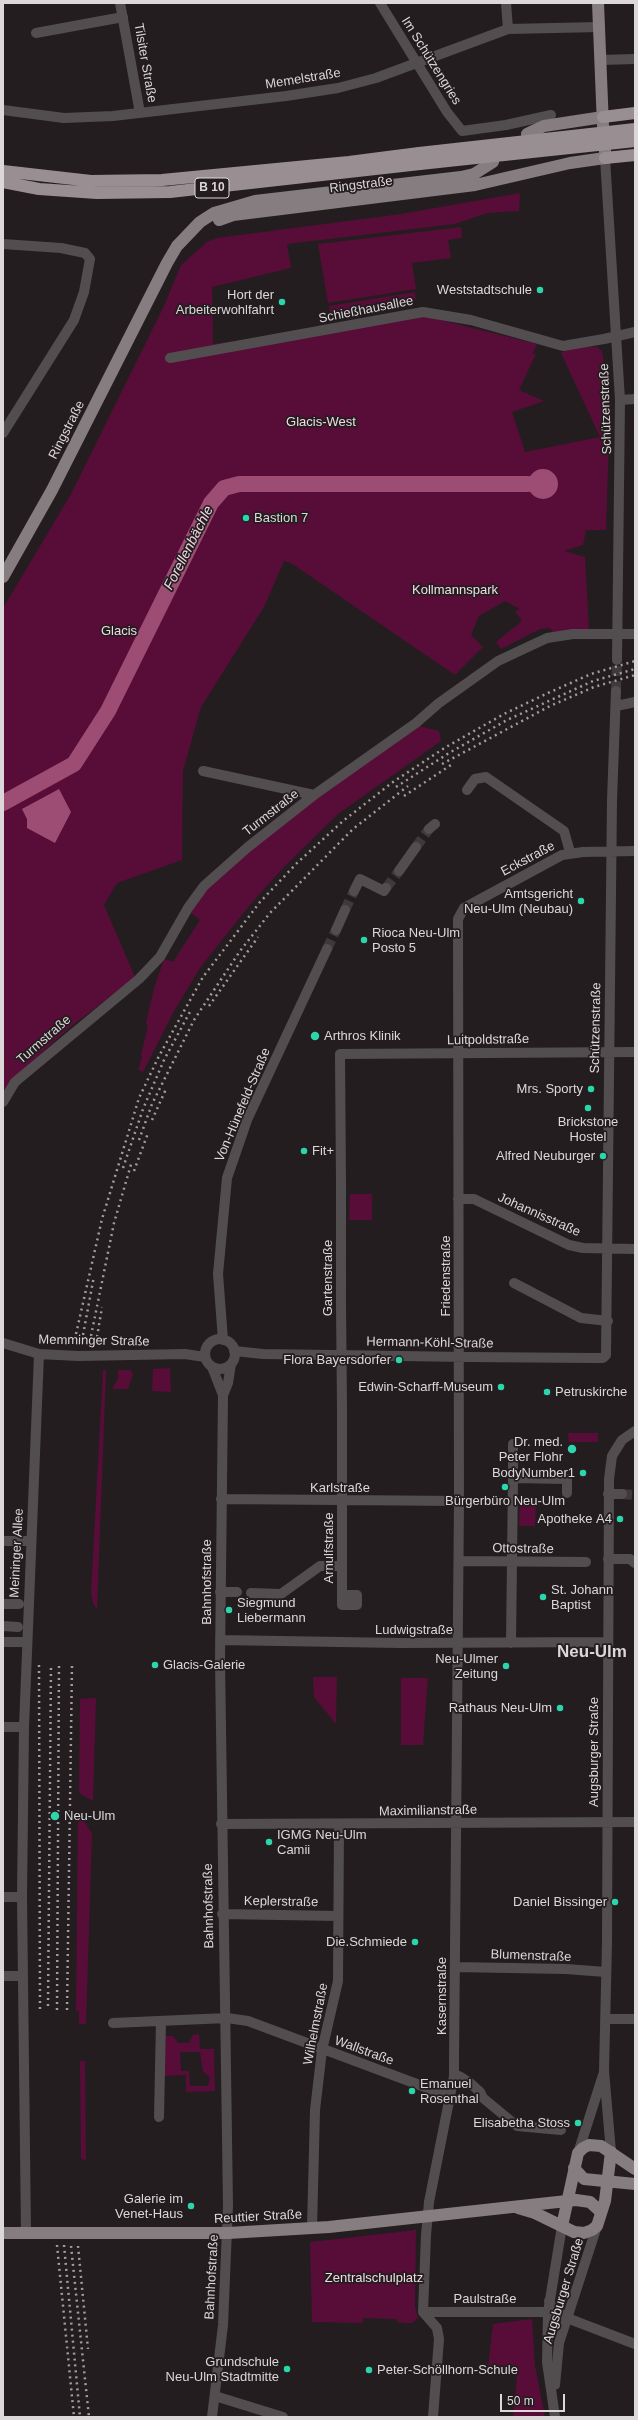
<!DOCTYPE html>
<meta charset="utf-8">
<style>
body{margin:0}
#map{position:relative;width:638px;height:2420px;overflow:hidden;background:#241d20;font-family:Helvetica,sans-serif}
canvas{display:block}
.frame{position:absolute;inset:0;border:4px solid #dcd7d9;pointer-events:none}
.scale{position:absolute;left:500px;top:2394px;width:65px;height:18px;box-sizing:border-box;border:2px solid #dcd7d9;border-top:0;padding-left:5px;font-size:12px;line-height:14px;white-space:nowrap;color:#dcd7d9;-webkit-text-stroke:3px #241d20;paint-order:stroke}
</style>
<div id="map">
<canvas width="638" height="2420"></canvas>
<div class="frame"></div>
<div class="scale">50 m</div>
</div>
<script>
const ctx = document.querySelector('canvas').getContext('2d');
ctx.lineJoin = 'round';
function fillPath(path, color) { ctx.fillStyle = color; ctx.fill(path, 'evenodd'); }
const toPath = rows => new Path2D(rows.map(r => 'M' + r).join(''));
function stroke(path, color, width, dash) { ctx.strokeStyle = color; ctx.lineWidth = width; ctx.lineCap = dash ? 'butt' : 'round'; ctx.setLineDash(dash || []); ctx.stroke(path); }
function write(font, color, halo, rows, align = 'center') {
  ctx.font = font + ' Helvetica,sans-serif'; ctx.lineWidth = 3.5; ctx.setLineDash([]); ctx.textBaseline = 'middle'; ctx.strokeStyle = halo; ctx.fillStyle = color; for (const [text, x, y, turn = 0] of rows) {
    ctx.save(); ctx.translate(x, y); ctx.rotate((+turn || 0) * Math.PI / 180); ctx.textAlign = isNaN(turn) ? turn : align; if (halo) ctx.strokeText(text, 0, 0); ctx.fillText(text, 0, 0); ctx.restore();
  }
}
fillPath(toPath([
 [520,193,519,211,487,213,455,224,287,244,291,268,212,287,213,344,424,316,537,344,532,354,536,354,519,390,544,401,512,412,525,452,600,437,561,353,571,347,597,347,602,351,612,419,609,435,606,530,586,530,583,545,564,551,585,557,589,630,553,633,550,628,540,629,501,649,496,642,522,621,515,611,520,609,505,601,479,616,471,635,483,647,455,675,291,563,284,561,264,607,201,707,183,771,182,860,117,883,104,905,135,977,69,1028,14,1078,3,1096,3,608,71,494,164,306,181,265,207,242,217,238,401,214],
 [461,227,462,238,448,240,451,258,412,263,416,289,328,303,318,244],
 [415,292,416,299,330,313,329,306],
 [419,726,439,731,441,741,338,814,281,870,249,906,200,968,174,1011,143,1072,138,1069,142,1058,141,1055,148,1026,146,1023,154,988,164,959,173,962,200,920,190,912,210,886,246,852,303,808],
 [350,1194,372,1194,372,1220,349,1220],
 [170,1368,171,1392,152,1391,153,1369],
 [103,1370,106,1370,97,1610,93,1603,91,1592],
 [118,1370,130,1370,133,1374,128,1389,112,1389,118,1379],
 [568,1433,598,1433,598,1442,569,1442],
 [520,1502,536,1502,535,1526,519,1526],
 [313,1677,337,1677,336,1724,314,1697],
 [401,1678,428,1678,423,1745,401,1745],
 [96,1698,93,1801,79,1793,80,1699],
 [78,1811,92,1834,86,2024,79,2024,79,2011,76,2011],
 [199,2034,200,2049,214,2049,215,2091,186,2092,186,2075,162,2076,163,2036,173,2036,178,2043,189,2043,193,2035],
 [180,2052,200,2052,203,2072,210,2077,208,2086,190,2086,189,2071,181,2071],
 [80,2061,85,2061,86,2160,81,2159],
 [416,2230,415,2307,418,2318,412,2323,406,2323,398,2322,396,2319,363,2318,363,2323,312,2322,310,2242],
 [532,2319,535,2366,545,2417,513,2417,518,2366,488,2368,493,2324]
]), '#570d37');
fillPath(toPath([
 '528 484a15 15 0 1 1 30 0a15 15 0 1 1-30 0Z',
 [59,789,71,812,55,843,27,828,27,819,22,809]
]), '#9d4d74');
stroke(toPath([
 [3,803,74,764,108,711,211,503,224,488,239,484,528,484]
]), '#9d4d74', 16);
stroke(toPath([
 [616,691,617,660],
 [416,847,429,829],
 [386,888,399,871],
 [345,910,354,891],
 [327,949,336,930],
 [622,1494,635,1495]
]), '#40393c', 10, [10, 5]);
stroke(toPath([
 [120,3,140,113],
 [380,3,447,112,462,131,506,125,551,115],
 [506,3,508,29],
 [36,33,123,17],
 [600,60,635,59],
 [3,110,64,118,113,116,286,96,338,88,376,78,508,29,600,27],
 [605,158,620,400,617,660],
 [3,244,61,248,85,253,90,259,84,292,74,320,3,433],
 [170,358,423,312,471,320,563,346,604,339,635,332],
 [620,400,635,399],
 [616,706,635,702],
 [203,771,314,795],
 [467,790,475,779,486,777,564,831,570,852],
 [429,829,435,824],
 [399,871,416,847],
 [354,891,360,879,384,891,386,888],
 [336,930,345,910],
 [3,1102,15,1082,139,979,160,957,188,908,204,886,248,847,314,795,416,723,439,703,498,661,547,638,573,634,635,634],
 [458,1199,474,1199,569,1245,583,1248,635,1249],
 [514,1283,581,1318,608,1321],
 '205 1354a15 15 0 1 1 30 0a15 15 0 1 1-30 0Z',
 [223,1340,218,1274,227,1178,247,1120,327,949],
 [3,1343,39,1354,78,1356,185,1354,205,1357],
 [234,1351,263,1354,468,1357,594,1358,603,1358,606,1355,612,800,616,691],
 [223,1395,228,1383,231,1364],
 [513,1450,513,1444],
 [513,1478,513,1461],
 [608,1494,622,1494],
 [221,1499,459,1501],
 [3,1541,30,1541],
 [608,1559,630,1559,635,1563],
 [459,1561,586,1562],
 [220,1592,237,1592],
 [251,1593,281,1594,320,1566,342,1566],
 [342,1595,357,1595,357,1605,342,1605,342,1408,341,1305,341,1184,340,1054,635,1052],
 [3,1604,19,1604],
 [3,1626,18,1627],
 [220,1640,400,1643,608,1642],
 [3,1642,26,1642],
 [511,1643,513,1478,567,1479,567,1493],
 [3,1727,24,1727],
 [221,1824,635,1822],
 [3,1897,22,1897],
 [222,1914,338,1916],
 [455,1967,566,1969,606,1972],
 [3,1976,22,1976],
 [606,2019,635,2019],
 [113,2023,227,2018,248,2021,449,2096],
 [454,2076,459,2076,470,2083,480,2092,483,2098,517,2126,561,2130],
 [159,2117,161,2021],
 [611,2152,604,2071,607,1943,609,1479,612,1456,622,1440,635,1431],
 [578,2153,603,2075],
 [312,2228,315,2110,322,2050,338,1981,339,1825],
 [26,2233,22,1897,24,1727,39,1354],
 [549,2301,553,2309,567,2318,635,2344],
 [423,2312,548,2312],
 [555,2385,559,2343,597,2226],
 [215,2396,283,2417],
 [212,2417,223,2325,228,2205,220,1660,223,1395,212,1367],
 [433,2417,439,2339,437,2328,423,2312,426,2235,429,2202,454,2076,454,2061,459,1501,458,919,464,908,562,855,583,852,635,851],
 [555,2417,547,2362,548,2312,562,2226]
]), '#524e50', 10);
stroke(toPath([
 [598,3,603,126],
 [527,134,544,126,603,117],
 [219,220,233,215,475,185,570,163,605,158,605,150],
 [3,577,52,490,167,263,177,246,200,222,214,213,255,201,461,177,474,174,493,162],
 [574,2168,584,2179,635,2184],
 [518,2208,535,2213,574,2232,584,2233,592,2230,597,2226,605,2201,611,2152],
 [562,2226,578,2153,583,2148,589,2145,601,2146,635,2169],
 [3,2233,228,2233,329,2227,576,2200,590,2202,601,2212]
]), '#857d80', 12);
stroke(toPath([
 [603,117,635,113],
 [605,158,635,155],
 [3,171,91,181,162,180,349,162,419,153],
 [3,182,39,189,97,193,170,192,420,164]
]), '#998f93', 12);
stroke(toPath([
 [442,764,550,706,594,687,635,675],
 [396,787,449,753,507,720,593,681,635,669],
 [404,796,451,765],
 [209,1006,258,937],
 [152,1120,166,1089],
 [139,1140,152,1104,194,1020,240,951,270,913,353,829,408,786],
 [123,1168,143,1109,164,1060,191,1010],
 [134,1171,148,1133],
 [76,1334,102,1219,139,1098,159,1056,203,977,260,902,297,863,343,821,393,782,446,747,504,714,548,693,591,674,635,661],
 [83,1335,94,1276],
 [91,1336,114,1223,132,1161],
 [97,1337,102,1307],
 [39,1665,40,2011],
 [48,2006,51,1665],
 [57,2010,59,1665],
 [67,2010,72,1665],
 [57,2245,74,2417],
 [64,2245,80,2417],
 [71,2246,89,2417],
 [78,2246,88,2349]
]), '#a19c9e', 2.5, [2, 4]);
stroke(toPath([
 [419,153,635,129],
 [420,164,635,141]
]), '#998f93', 12);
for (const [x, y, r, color] of [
 [540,290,4,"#2cd5ab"],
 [282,302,4,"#2cd5ab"],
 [246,518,4,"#2cd5ab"],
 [581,901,4,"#2cd5ab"],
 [364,940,4,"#2cd5ab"],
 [315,1036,5,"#2cd5ab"],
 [591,1089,4,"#2cd5ab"],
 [588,1108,4,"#2cd5ab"],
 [304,1151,4,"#2cd5ab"],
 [603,1156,4,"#2cd5ab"],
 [399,1360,4,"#2cd5ab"],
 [501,1387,4,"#2cd5ab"],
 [547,1392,4,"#2cd5ab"],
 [572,1449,5,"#2cd5ab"],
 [583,1473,4,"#2cd5ab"],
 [505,1487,4,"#2cd5ab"],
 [620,1519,4,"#2cd5ab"],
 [543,1597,4,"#2cd5ab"],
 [229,1610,4,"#2cd5ab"],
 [155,1665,4,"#2cd5ab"],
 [506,1666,4,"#2cd5ab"],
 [560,1708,4,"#2cd5ab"],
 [55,1816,5,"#2cd5ab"],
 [269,1842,4,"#2cd5ab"],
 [615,1902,4,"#2cd5ab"],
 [415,1942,4,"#2cd5ab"],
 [412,2091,4,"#2cd5ab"],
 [578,2123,4,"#2cd5ab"],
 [191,2206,4,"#2cd5ab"],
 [287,2369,4,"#2cd5ab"],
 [369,2370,4,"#2cd5ab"]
]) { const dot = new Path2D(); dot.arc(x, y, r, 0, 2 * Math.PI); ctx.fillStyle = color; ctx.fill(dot); stroke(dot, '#241d20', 1.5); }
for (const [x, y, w] of [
 [212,188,34]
]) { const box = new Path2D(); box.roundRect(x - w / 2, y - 10, w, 20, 3); ctx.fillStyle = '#241d20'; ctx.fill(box); stroke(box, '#dcd7d9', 1); }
write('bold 12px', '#dcd7d9', null, [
 ["B 10",212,188]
]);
write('13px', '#dcd7d9', '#241d20', [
 ["Im Schützengries",431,61,58],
 ["Tilsiter Straße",145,63,80],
 ["Memelstraße",303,79,-9],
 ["Ringstraße",361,185,-7],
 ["Schießhausallee",366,310,-11],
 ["Schützenstraße",606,409,-92],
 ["Ringstraße",67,430,-63],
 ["Turmstraße",271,813,-38],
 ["Eckstraße",528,859,-28],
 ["Schützenstraße",596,1028,-89],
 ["Turmstraße",44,1040,-41],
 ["Luitpoldstraße",488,1040,-1],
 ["Von-Hünefeld-Straße",243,1105,-67],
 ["Johannisstraße",539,1215,24],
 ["Friedenstraße",446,1276,-90],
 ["Gartenstraße",328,1278,-90],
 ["Memminger Straße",94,1341,1],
 ["Hermann-Köhl-Straße",430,1343,1],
 ["Karlstraße",340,1488],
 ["Arnulfstraße",329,1548,-90],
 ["Ottostraße",523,1549,1],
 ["Meininger Allee",17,1553,-87],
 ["Bahnhofstraße",207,1582,-90],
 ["Ludwigstraße",414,1630],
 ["Augsburger Straße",594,1752,-90],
 ["Maximilianstraße",428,1811,-1],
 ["Keplerstraße",281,1902,1],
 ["Bahnhofstraße",209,1906,-91],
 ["Blumenstraße",531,1956,2],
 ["Kasernstraße",442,1996,-90],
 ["Wilhelmstraße",316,2024,-79],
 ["Wallstraße",364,2051,20],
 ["Reuttier Straße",258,2217,-3],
 ["Bahnhofstraße",212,2277,-87],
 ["Augsburger Straße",564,2291,-73],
 ["Paulstraße",485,2299]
]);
write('13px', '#dcd7d9', '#241d20', [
 ["Weststadtschule",532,290],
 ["Hort der",274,295],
 ["Arbeiterwohlfahrt",274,310],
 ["Bastion 7",254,518,"left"],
 ["Amtsgericht",573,894],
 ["Neu-Ulm (Neubau)",573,909],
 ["Rioca Neu-Ulm",372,933,"left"],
 ["Posto 5",372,948,"left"],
 ["Arthros Klinik",324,1036,"left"],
 ["Mrs. Sporty",583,1089],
 ["Brickstone",588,1122,"center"],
 ["Hostel",588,1137,"center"],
 ["Fit+",312,1151,"left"],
 ["Alfred Neuburger",595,1156],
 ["Flora Bayersdorfer",391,1360],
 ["Edwin-Scharff-Museum",493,1387],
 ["Petruskirche",555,1392,"left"],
 ["Dr. med.",563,1442],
 ["Peter Flohr",563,1457],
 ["BodyNumber1",575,1473],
 ["Bürgerbüro Neu-Ulm",505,1501,"center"],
 ["Apotheke A4",612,1519],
 ["St. Johann",551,1590,"left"],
 ["Baptist",551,1605,"left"],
 ["Siegmund",237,1603,"left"],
 ["Liebermann",237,1618,"left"],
 ["Neu-Ulmer",498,1659],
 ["Zeitung",498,1674],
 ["Glacis-Galerie",163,1665,"left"],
 ["Rathaus Neu-Ulm",552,1708],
 ["Neu-Ulm",64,1816,"left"],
 ["IGMG Neu-Ulm",277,1835,"left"],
 ["Camii",277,1850,"left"],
 ["Daniel Bissinger",607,1902],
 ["Die.Schmiede",407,1942],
 ["Emanuel",420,2084,"left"],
 ["Rosenthal",420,2099,"left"],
 ["Elisabetha Stoss",570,2123],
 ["Galerie im",183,2199],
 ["Venet-Haus",183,2214],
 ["Grundschule",279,2362],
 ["Neu-Ulm Stadtmitte",279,2377],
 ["Peter-Schöllhorn-Schule",377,2370,"left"]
], 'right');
write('13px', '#f2dae4', '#241d20', [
 ["Glacis-West",321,422],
 ["Kollmannspark",455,590],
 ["Glacis",119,631],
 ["Zentralschulplatz",374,2278]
]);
write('italic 14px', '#f0d8e2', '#241d20', [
 ["Forellenbächle",189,548,-63]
]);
write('bold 17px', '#dcd7d9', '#241d20', [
 ["Neu-Ulm",592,1652]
]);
</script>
